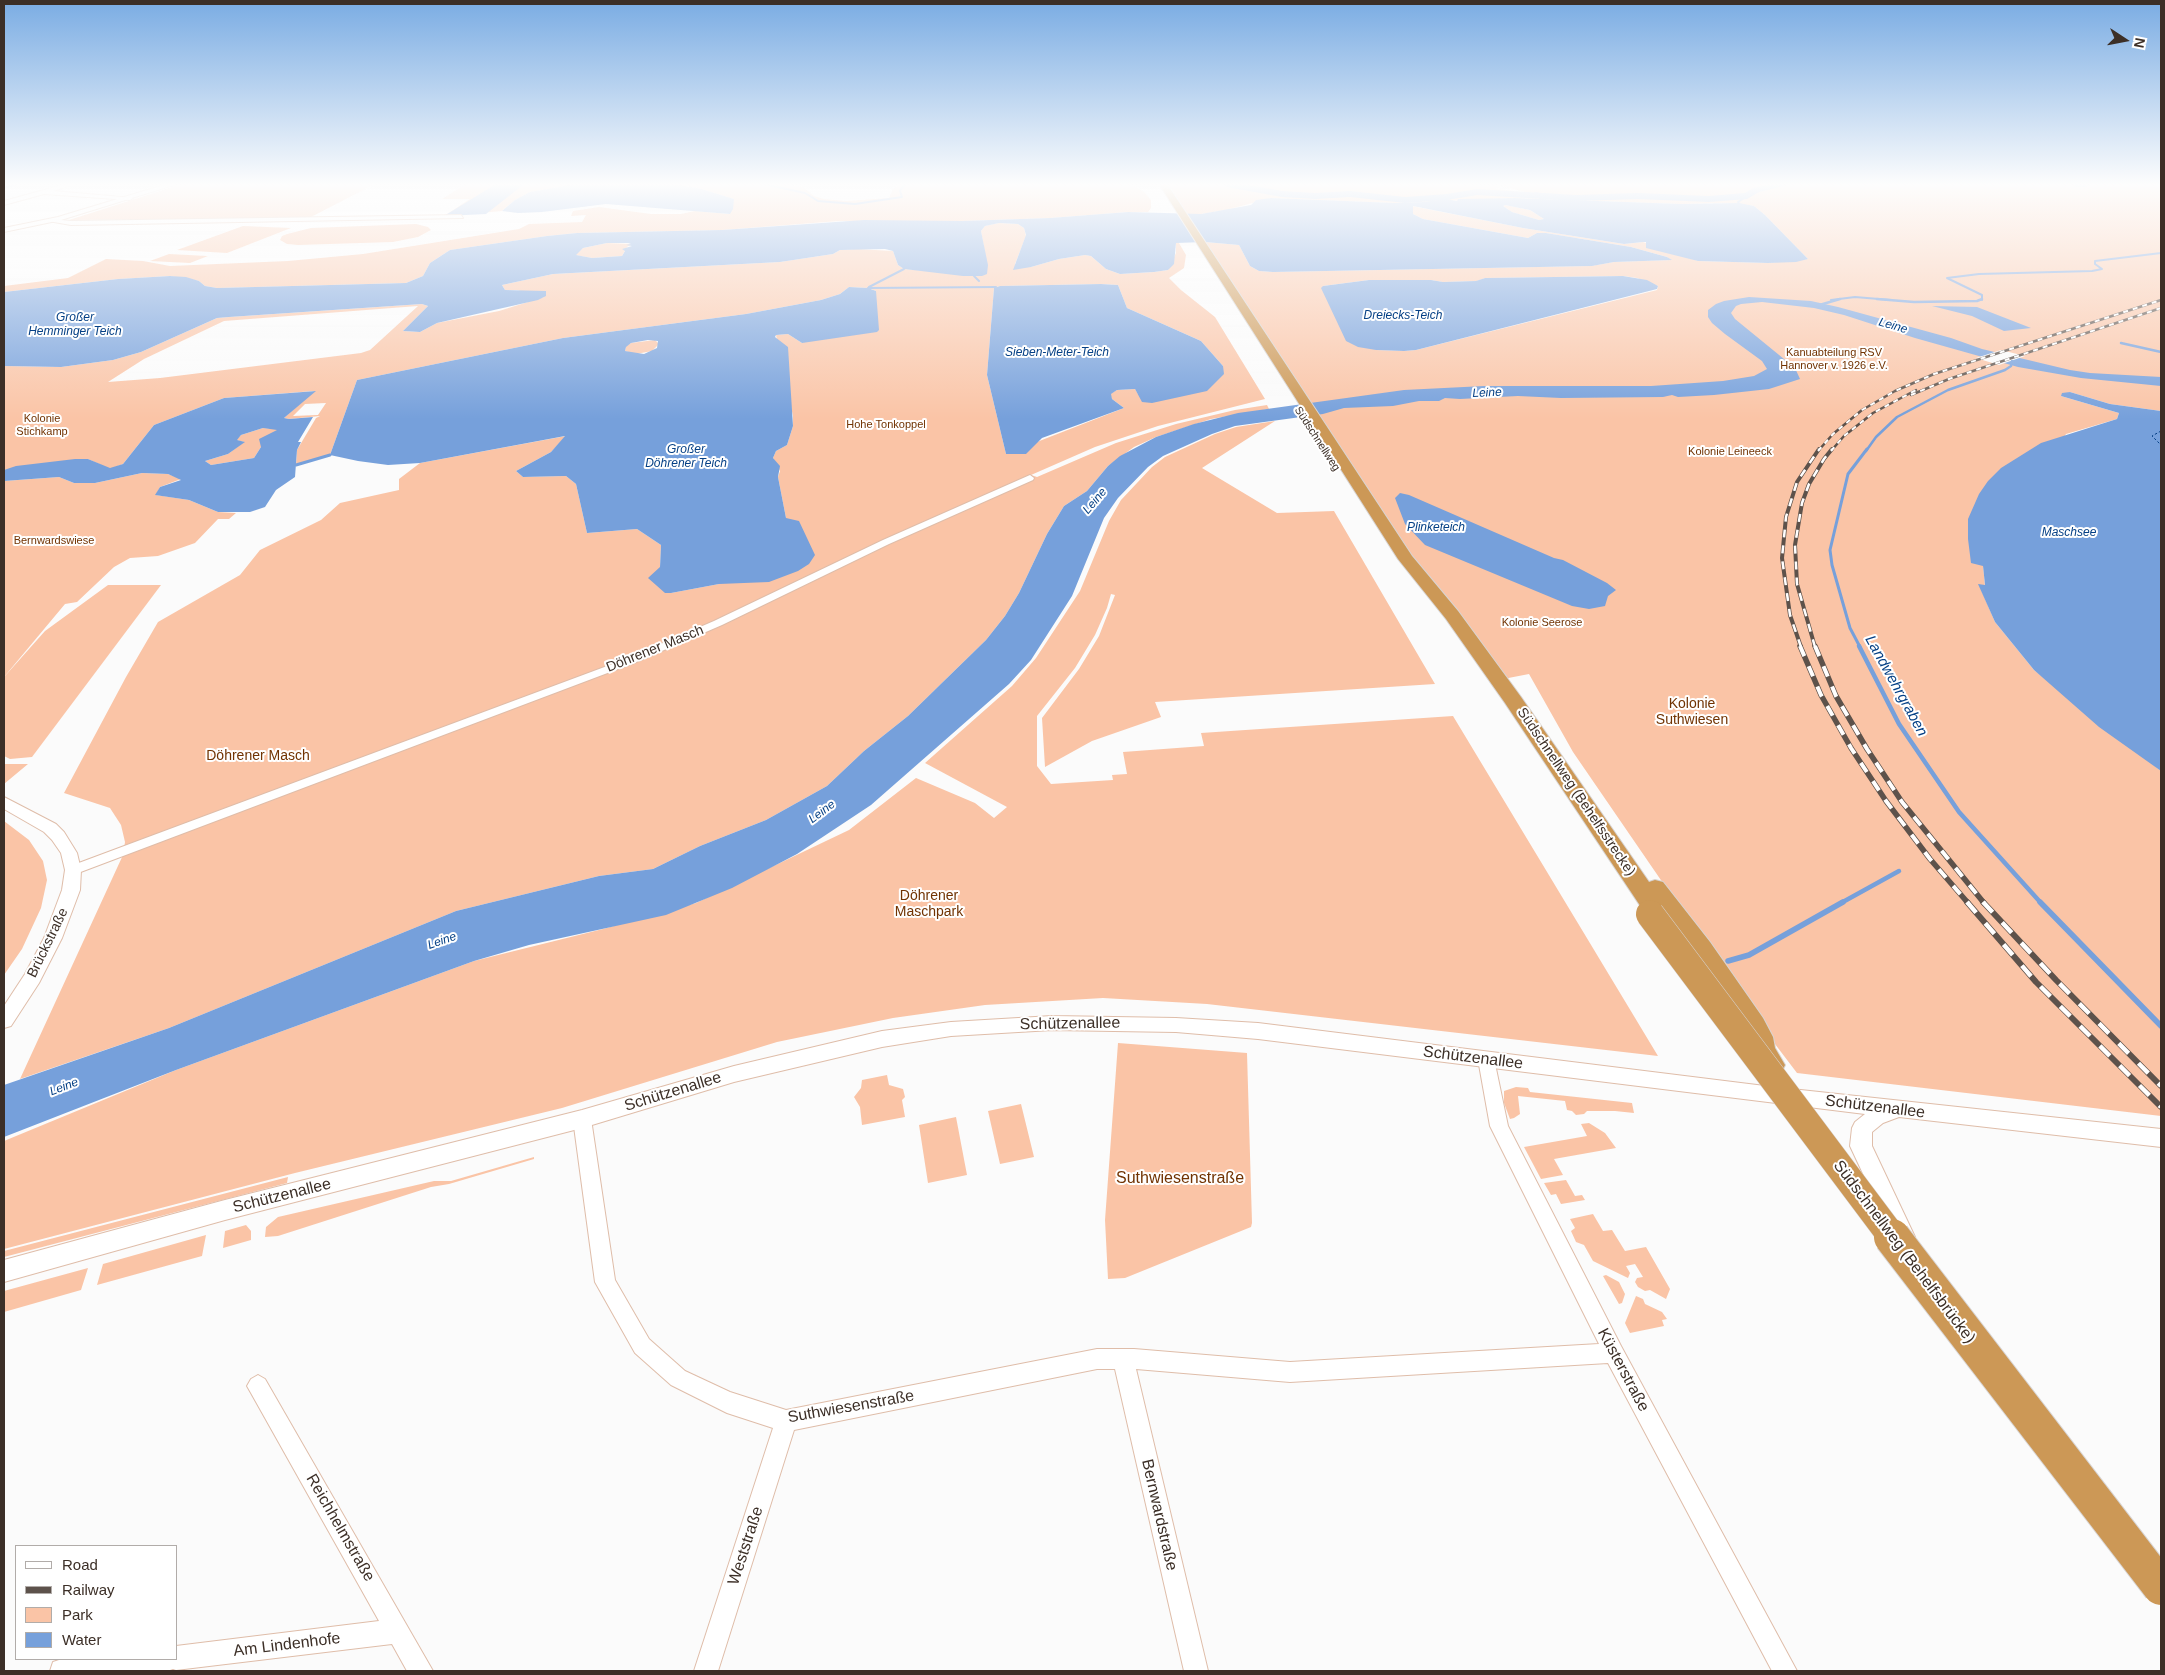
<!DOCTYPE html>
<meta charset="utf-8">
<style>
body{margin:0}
#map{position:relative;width:2165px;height:1675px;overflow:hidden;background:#fbfbfb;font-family:Helvetica,sans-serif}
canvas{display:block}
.frame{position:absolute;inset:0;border:5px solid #3c2f27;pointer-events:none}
.legend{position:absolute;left:15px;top:1545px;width:162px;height:115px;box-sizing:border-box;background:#fff;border:1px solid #b1aca9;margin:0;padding:6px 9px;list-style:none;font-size:15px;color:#3c2f27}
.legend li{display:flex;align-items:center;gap:10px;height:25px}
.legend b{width:25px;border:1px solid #b1aca9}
.north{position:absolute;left:2100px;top:15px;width:50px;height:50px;-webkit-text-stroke:4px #fff;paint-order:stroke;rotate:101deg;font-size:14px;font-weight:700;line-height:20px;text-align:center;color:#3c2f27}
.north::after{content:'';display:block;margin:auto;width:18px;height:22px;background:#3c2f27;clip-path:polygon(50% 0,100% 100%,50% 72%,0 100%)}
</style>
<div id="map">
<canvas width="2165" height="1675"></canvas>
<div class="frame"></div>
<ul class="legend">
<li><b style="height:6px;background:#fff"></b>Road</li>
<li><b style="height:6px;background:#5d524b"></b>Railway</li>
<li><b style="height:14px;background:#fac4a6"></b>Park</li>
<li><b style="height:14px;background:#76a0db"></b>Water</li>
</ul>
<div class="north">N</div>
</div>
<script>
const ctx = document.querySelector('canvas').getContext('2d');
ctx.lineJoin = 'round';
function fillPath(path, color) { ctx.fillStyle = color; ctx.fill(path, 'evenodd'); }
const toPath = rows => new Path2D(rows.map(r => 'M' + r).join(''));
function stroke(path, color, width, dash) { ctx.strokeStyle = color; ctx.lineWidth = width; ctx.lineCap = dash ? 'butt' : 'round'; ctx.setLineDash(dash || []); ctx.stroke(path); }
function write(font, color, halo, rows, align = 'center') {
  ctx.font = font + ' Helvetica,sans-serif'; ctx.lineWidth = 4; ctx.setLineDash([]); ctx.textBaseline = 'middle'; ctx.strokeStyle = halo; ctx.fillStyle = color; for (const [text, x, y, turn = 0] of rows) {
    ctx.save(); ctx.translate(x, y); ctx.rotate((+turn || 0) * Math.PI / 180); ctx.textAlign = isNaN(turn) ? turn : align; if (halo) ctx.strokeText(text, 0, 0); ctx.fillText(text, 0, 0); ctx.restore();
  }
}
fillPath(toPath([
 [182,184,375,184,309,218,69,220],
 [466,184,576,184,530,192,515,200,502,211,444,216,470,199,442,199],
 [670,184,787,184,803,187,814,196,824,199,846,201,889,198,893,189,901,184,1131,184,1144,192,1151,200,1151,208,1148,212,1128,212,1050,218,962,221,839,221,722,230,577,233,547,236,450,250,430,263,423,276,406,283,217,288,205,286,199,281,170,276,118,279,4,292,4,286,68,278,106,259,143,261,170,266,288,261,363,254,519,229,529,224,582,222,586,215,571,216,573,211,599,207,651,214,681,214,695,211,729,214,734,199,698,188],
 [1168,184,1468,184,1493,185,1502,187,1496,189,1529,193,1495,184,2161,184,2161,411,2110,404,2070,392,2061,396,2119,413,2117,419,2066,434,1983,565,1985,586,1979,585,1995,622,2034,670,2161,771,2161,1116,1797,1073,1759,1023,1573,752,1529,674,1493,681,1205,242,1239,245,1250,266,1259,271,1273,272,1591,266,1614,262,1671,260,1667,257,1631,247,1546,233,1537,233,1528,238,1423,219,1413,214,1412,206,1523,228,1624,244,1643,242,1698,261,1768,263,1808,259,1765,215,1754,206,1727,203,1681,204,1515,198,1395,203,1271,198,1226,210,1201,214,1187,214],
 [1623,276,1637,278,1658,286,1657,290,1416,350,1404,351,1376,350,1323,286,1369,280,1431,280,1443,282,1477,281,1485,278],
 [1505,205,1530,210,1544,219,1539,220,1512,212,1503,206],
 [999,223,1018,224,1024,228,1026,236,1015,264,1031,267,1059,259,1085,255,1091,256,1106,269,1120,274,1154,272,1168,270,1176,253,1176,243,1179,243,1186,255,1184,268,1169,278,1181,290,1215,317,1265,399,1158,426,1095,447,1031,475,1037,477,1116,443,1176,424,1235,410,1267,405,1269,409,1211,419,1156,437,1134,447,1108,466,1087,491,1064,506,1047,534,1019,593,1005,616,986,640,908,716,864,751,827,786,766,820,700,846,653,869,599,876,456,911,169,1028,20,1079,123,855,125,842,121,825,110,808,64,793,126,677,158,622,240,575,260,550,321,520,340,503,399,490,399,479,420,463,566,436,551,452,516,471,523,477,566,476,576,484,587,533,637,529,661,545,660,567,665,593,671,593,719,584,786,518,778,477,780,471,773,458,776,451,787,445,793,426,793,416,776,335,788,334,802,343,876,291,868,288,849,287,840,294,821,300,746,314,563,338,357,380,330,455,296,465,297,450,316,418,320,416,289,419,284,418,314,391,224,398,154,425,123,464,110,469,88,459,4,470,4,366,61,367,113,360,141,352,217,318,229,317,422,304,428,306,403,331,420,332,437,323,499,311,544,297,517,290,505,290,502,285,553,274,780,262,833,254,840,250,857,249,893,251,898,265,904,269,927,271,985,253,981,231,985,226],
 [1101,284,1118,285,1127,308,1201,341,1223,366,1138,394,1135,389,1117,390,1110,394,1112,399,1124,408,1006,454,987,375,994,288,1000,286],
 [418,306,370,350,361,353,160,378,108,382,144,359,224,321],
 [326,403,318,415,293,416,305,404],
 [416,224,428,227,431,230,418,237,393,242,298,245,287,244,280,240,282,236,287,234,311,228],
 [243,226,291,228,227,253,177,250],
 [607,243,632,244,627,247,622,256,592,258,575,255,583,248],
 [169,254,208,256,190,263,150,261],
 [655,340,659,344,652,351,636,354,625,351,626,346,631,343],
 [1275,421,1202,468,1277,513,1334,511,1435,684,1155,702,1161,717,1092,741,1045,767,1042,718,1079,669,1099,636,1115,595,1111,594,1107,608,1095,635,1075,668,1037,716,1037,766,1051,784,1113,780,1112,775,1127,774,1123,752,1204,746,1201,733,1453,716,1658,1056,1207,1004,1103,998,985,1005,893,1018,777,1042,562,1108,295,1173,4,1249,4,1141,176,1070,474,961,603,929,696,903,849,830,916,778,975,803,994,818,1007,807,925,763,1012,686,1036,658,1080,591,1109,521,1121,500,1152,467,1165,457,1215,434,1236,427],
 [263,428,279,429,261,447,254,458,211,465,205,461,228,454,244,442,236,440,241,435],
 [142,473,168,474,181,479,160,487,156,495,189,500,218,512,236,513,229,519,218,519,195,543,158,556,130,558,114,567,77,602,65,604,4,677,4,481,59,477,74,483,95,483],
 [108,585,161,585,32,757,10,759,4,756,4,681,5,676,45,631],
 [4,764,28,764,4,784],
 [4,821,29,840,43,861,47,880,41,908,22,949,4,975],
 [1118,1043,1247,1053,1252,1223,1251,1227,1125,1278,1108,1279,1105,1220],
 [887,1075,889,1085,903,1089,905,1097,902,1100,905,1117,862,1125,860,1107,854,1097,861,1088,862,1080],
 [1516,1087,1528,1088,1530,1092,1632,1103,1634,1113,1615,1111,1587,1111,1584,1114,1576,1115,1572,1111,1567,1110,1565,1101,1518,1096,1520,1114,1514,1118,1510,1119,1504,1103,1504,1091],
 [1021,1104,1034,1157,1000,1164,988,1111],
 [956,1117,967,1175,928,1183,919,1125],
 [1589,1123,1605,1133,1616,1148,1554,1159,1563,1175,1541,1179,1524,1147,1587,1136,1581,1124],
 [534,1157,534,1159,449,1184,431,1187,278,1236,265,1237,266,1227,278,1217,434,1181,451,1181],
 [288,1177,287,1183,4,1257,4,1251],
 [1566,1180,1575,1196,1582,1195,1585,1200,1561,1204,1556,1194,1551,1195,1544,1183],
 [1593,1214,1603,1231,1612,1230,1625,1251,1646,1247,1670,1289,1666,1299,1650,1290,1645,1291,1638,1287,1635,1282,1637,1278,1643,1277,1635,1264,1626,1266,1630,1273,1628,1278,1593,1261,1584,1245,1576,1242,1571,1231,1575,1228,1570,1219],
 [246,1225,251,1231,251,1240,223,1248,225,1231],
 [206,1235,202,1256,97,1285,103,1264],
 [88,1268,81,1290,4,1312,4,1291],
 [1606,1275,1619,1282,1625,1294,1622,1303,1619,1304,1603,1276],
 [1636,1296,1643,1299,1645,1304,1662,1312,1667,1319,1662,1320,1664,1326,1630,1333,1625,1323]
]), '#fac4a6');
fillPath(toPath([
 [496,184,523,185,486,214,444,216],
 [576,184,670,184,698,188,734,199,733,209,730,214,606,204,542,212,518,213,502,211,515,200,530,192],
 [1271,198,1395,203,1423,202,1446,199,1457,201,1458,199,1515,198,1681,204,1739,203,1754,206,1765,215,1808,259,1796,262,1768,263,1698,261,1646,248,1646,242,1643,242,1624,244,1523,228,1413,206,1413,214,1423,219,1528,238,1537,233,1546,233,1631,247,1667,257,1672,260,1614,262,1592,266,1273,272,1259,271,1250,266,1239,245,1205,242,1176,243,1174,264,1168,270,1154,272,1120,274,1106,269,1091,256,1085,255,1059,259,1031,267,1013,270,1026,235,1024,228,1018,224,999,223,985,226,981,231,988,265,987,274,982,276,963,276,904,269,898,265,893,251,885,249,840,250,833,254,780,262,553,274,502,285,505,290,546,291,546,296,538,300,437,323,420,332,403,331,428,306,422,304,229,317,217,318,141,352,113,360,61,367,4,366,4,292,118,279,170,276,186,277,199,281,205,286,217,288,406,283,423,276,430,263,450,250,547,236,577,233,722,230,864,220,962,221,1050,218,1128,212,1201,214,1251,205,1256,200],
 [1505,205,1530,210,1544,219,1539,220,1512,212,1503,206],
 [607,243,628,243,631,244,626,245,632,246,622,249,625,251,622,256,592,258,576,255,583,248],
 [1623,276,1647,280,1658,286,1657,289,1416,350,1404,351,1376,350,1358,347,1346,341,1321,288,1323,286,1369,280,1431,280,1443,282,1476,281,1485,278],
 [1101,284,1118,285,1127,308,1201,341,1223,366,1224,374,1207,391,1152,403,1142,402,1135,389,1117,390,1111,394,1112,399,1124,408,1042,438,1026,454,1006,454,987,375,994,288,1000,286],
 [849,287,868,288,876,291,879,330,877,332,802,343,788,334,776,335,775,337,788,347,793,426,787,445,776,451,773,458,780,466,778,477,786,518,799,521,815,555,809,564,798,571,769,582,719,584,671,593,665,593,648,578,660,567,661,545,637,529,587,533,576,484,566,476,523,477,516,471,551,452,565,436,420,463,388,465,358,461,330,455,357,380,563,338,746,314,821,300,840,294],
 [648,340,658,341,657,348,644,354,625,351,626,347,631,343],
 [1749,297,1811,301,1838,307,1951,338,1982,349,2070,370,2090,373,2161,377,2161,386,2081,378,2018,367,1915,338,1844,315,1814,308,1762,302,1741,304,1736,306,1731,313,1735,319,1795,368,1800,379,1769,389,1714,395,1678,397,1672,395,1663,397,1561,398,1518,396,1460,399,1445,398,1439,401,1419,401,1393,406,1344,408,1323,414,1235,426,1212,434,1163,456,1148,467,1118,498,1104,518,1072,596,1031,660,1009,684,871,805,797,854,732,888,666,915,529,945,474,961,176,1070,4,1137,4,1085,169,1028,456,911,599,876,653,869,700,846,766,820,827,786,864,751,908,716,986,640,1005,616,1019,593,1047,534,1064,506,1087,491,1108,466,1120,456,1156,437,1194,424,1238,413,1404,390,1484,386,1651,386,1723,381,1754,376,1767,369,1762,361,1725,334,1712,323,1708,317,1708,310,1716,304,1724,301],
 [1932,306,1977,307,2031,328,2004,331,1972,316],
 [316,391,284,418,289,419,313,417,298,442,301,442,297,450,295,477,276,490,265,507,250,512,218,512,189,500,155,495,160,487,181,480,168,474,142,473,95,483,74,483,59,477,4,481,4,470,16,466,75,459,88,459,110,468,123,464,154,425,224,398],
 [263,428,277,430,259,439,261,447,254,458,211,465,205,461,228,454,245,442,237,440,241,435],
 [2070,392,2110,404,2161,411,2161,771,2099,727,2034,670,1995,622,1978,584,1985,585,1983,566,1971,563,1968,539,1968,519,1979,494,1988,481,2001,468,2041,443,2117,419,2119,413,2061,396,2062,393],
 [1400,493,1409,495,1554,558,1563,560,1607,583,1616,590,1608,596,1605,606,1589,609,1572,606,1425,545,1405,524,1395,498]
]), '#76a0db');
fillPath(toPath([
 [2001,350,2025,356,1999,365,1976,358]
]), '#fbfbfb');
stroke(toPath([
 [764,184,805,193,818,201,855,204,902,197,900,191,903,186,909,184],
 [4,188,18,184],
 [1535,193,1550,196],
 [1741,207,1738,202,1747,196],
 [974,276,979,281],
 [869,287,904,269],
 [868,288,996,287],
 [1831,300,1855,297,1891,300],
 [1982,300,1982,295,1947,278,1979,274,2092,271,2102,269,2095,264,2095,261,2161,253]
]), '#76a0db', 2);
stroke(toPath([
 [1877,299,1914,302,1977,301,1982,299],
 [1816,306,1840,299],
 [2121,343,2161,352],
 [1866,451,1876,437,1897,417,1948,390,2005,370,2011,366,2012,361]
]), '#76a0db', 2.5);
stroke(toPath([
 [296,465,330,455],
 [1860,647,1850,628,1832,565,1830,550,1848,474,1867,449]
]), '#76a0db', 3);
stroke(toPath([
 [1859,646,1899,724,1959,812,2041,903],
 [1841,903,1899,871]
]), '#76a0db', 4.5);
stroke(toPath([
 [2040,902,2161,1026],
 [1728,961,1749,955,1843,902]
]), '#76a0db', 5.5);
fillPath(toPath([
 [1223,184,1244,184,1282,191,1315,193,1350,191,1405,197,1447,194,1477,189,1576,195,1638,193,1709,196,1745,193,1753,188,1772,184,1792,184,1759,192,1747,199,1709,202,1638,199,1576,201,1477,195,1447,200,1405,203,1350,197,1315,199,1282,197,1227,187,1223,184],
 [2072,184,2091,184,2087,187,2076,187,2072,184]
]), '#76a0db');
stroke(toPath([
 [2161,431,2152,436,2161,445]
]), '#054085', 1, [2.5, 2]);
const minor = toPath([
 [66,184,75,184,53,191,133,198,130,200,44,194,4,205,4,201,66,184],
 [461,215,463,218,71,225,48,221,51,219,71,221,461,215],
 [1030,475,1034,478,1033,480,889,544,722,625,634,663,78,873,68,873,66,870,68,867,626,659,714,621,883,540,1030,475],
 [1486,1052,1492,1054,1494,1059,1508,1126,1621,1346,1797,1671,1772,1671,1608,1363,1290,1382,1136,1369,1208,1671,1184,1671,1115,1369,1097,1369,794,1430,718,1671,694,1671,773,1428,727,1413,671,1385,635,1353,595,1282,573,1119,576,1114,582,1112,588,1114,591,1119,615,1280,649,1339,685,1371,730,1392,786,1410,1097,1349,1134,1349,1290,1362,1599,1344,1490,1126,1478,1059,1480,1054,1486,1052],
 [258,1375,265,1379,433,1671,407,1671,392,1644,176,1670,173,1669,167,1671,50,1671,53,1662,62,1659,176,1659,176,1646,379,1621,251,1393,247,1386,251,1379,258,1375]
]);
const tertiary = toPath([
 [167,184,177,184,61,220,4,232,4,228,58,217,167,184],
 [4,797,56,824,64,832,77,853,81,870,80,890,62,938,39,983,11,1026,4,1028,4,1006,25,974,44,938,62,890,65,870,61,853,52,840,44,832,4,809,4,797],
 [1052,1016,1176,1018,1258,1023,1773,1087,2161,1129,2161,1147,1899,1117,1883,1123,1872,1132,1872,1146,1915,1237,1912,1244,1904,1247,1896,1244,1850,1146,1852,1128,1855,1122,1865,1114,1258,1039,1176,1032,1052,1030,951,1036,882,1047,734,1082,582,1128,225,1220,4,1282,4,1260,225,1200,582,1110,734,1066,882,1031,951,1022,1052,1016]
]);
const trunk = toPath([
 [1159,184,1167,184,1412,556,1458,611,1521,697,1649,882,1655,880,1663,882,1710,942,1763,1018,1773,1037,1775,1048,1785,1065,1781,1073,1771,1076,1761,1073,1748,1050,1743,1031,1692,954,1666,919,1658,922,1649,919,1505,703,1446,619,1398,559,1159,184]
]);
stroke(minor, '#dfbda9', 2);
stroke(tertiary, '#dfbda9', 2);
stroke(trunk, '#d8d5d4', 2);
fillPath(minor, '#fff');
fillPath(tertiary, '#fff');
fillPath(trunk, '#cc9856');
const railFar3 = toPath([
 [1911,395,1949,379,2161,308],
 [1818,451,1833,434,1862,410,1895,391,1934,374,2161,300],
 [1831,451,1844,436,1873,413,1916,390]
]);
const railFar2 = toPath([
 [1801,647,1790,615,1782,558,1786,517,1797,482,1819,449],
 [1815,647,1797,584,1795,545,1802,503,1809,484,1824,459,1832,449]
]);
const railFar1 = toPath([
 [1800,646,1821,695,1851,748,1886,801,1930,859,1968,903],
 [1815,646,1836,696,1867,749,1902,802,1984,903]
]);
const rail = toPath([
 [1967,902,2036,982,2161,1107],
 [1983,902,2056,980,2161,1086]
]);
stroke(railFar3, '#5d524b', 2.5);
stroke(railFar2, '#5d524b', 4);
stroke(railFar1, '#5d524b', 5.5);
stroke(rail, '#5d524b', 6);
stroke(railFar3, '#fff', 2, [5]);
stroke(railFar2, '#fff', 2.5, [8]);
stroke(railFar1, '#fff', 4, [11]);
stroke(rail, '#fff', 4.5, [14]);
const trunkBridgeFar1 = toPath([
 [1650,914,1893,1238]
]);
const trunkBridge = toPath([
 [1892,1237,2161,1587]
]);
stroke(trunkBridgeFar1, '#d8d5d4', 29, []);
stroke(trunkBridge, '#d8d5d4', 38, []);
stroke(trunkBridgeFar1, '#cc9856', 28);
stroke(trunkBridge, '#cc9856', 36);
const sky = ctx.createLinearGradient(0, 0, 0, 419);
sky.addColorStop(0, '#7aace3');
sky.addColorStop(0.44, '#fdfdfd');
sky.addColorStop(1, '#fdfdfd00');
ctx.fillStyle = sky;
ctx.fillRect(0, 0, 2165, 419);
write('11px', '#713302', '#fff', [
 ["Kanuabteilung RSV",1834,353],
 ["Hannover v. 1926 e.V.",1834,366],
 ["Kolonie",42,419],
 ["Stichkamp",42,432],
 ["Hohe Tonkoppel",886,425],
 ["Kolonie Leineeck",1730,452],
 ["Bernwardswiese",54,541],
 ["Kolonie Seerose",1542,623]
]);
write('11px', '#3c2f27', '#fff', [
 ["Südschnellweg",1317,439,57]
]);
write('italic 12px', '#054085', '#fff', [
 ["Dreiecks-Teich",1403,316],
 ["Großer",75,318],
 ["Hemminger Teich",75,332],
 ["Leine",1893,326,16],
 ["Sieben-Meter-Teich",1057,353],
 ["Leine",1487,393,-3],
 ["Großer",686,450],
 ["Döhrener Teich",686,464],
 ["Leine",1095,501,-50],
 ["Plinketeich",1436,528],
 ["Maschsee",2069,533],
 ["Leine",822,812,-37],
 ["Leine",442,941,-19],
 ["Leine",64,1087,-21]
]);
write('14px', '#3c2f27', '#fff', [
 ["Döhrener Masch",655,649,-22],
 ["Südschnellweg (Behelfsstrecke)",1576,792,56],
 ["Brückstraße",48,943,-64]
]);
write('14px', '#713302', '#fff', [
 ["Kolonie",1692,704],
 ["Suthwiesen",1692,720],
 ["Döhrener Masch",258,756],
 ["Döhrener",929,896],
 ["Maschpark",929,912]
]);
write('italic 15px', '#054085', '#fff', [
 ["Landwehrgraben",1896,686,61]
]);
write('16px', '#3c2f27', '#fff', [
 ["Schützenallee",1070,1024,-1],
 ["Schützenallee",1473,1058,7],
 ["Schützenallee",673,1092,-17],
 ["Schützenallee",1875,1107,7],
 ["Schützenallee",282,1196,-14],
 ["Südschnellweg (Behelfsbrücke)",1904,1252,53],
 ["Küsterstraße",1623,1370,62],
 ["Suthwiesenstraße",851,1407,-10],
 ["Bernwardstraße",1159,1515,77],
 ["Reichhelmstraße",340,1528,60],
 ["Weststraße",746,1546,-72],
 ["Am Lindenhofe",287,1645,-7]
]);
write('16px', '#713302', '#fff', [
 ["Suthwiesenstraße",1180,1179]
]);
</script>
